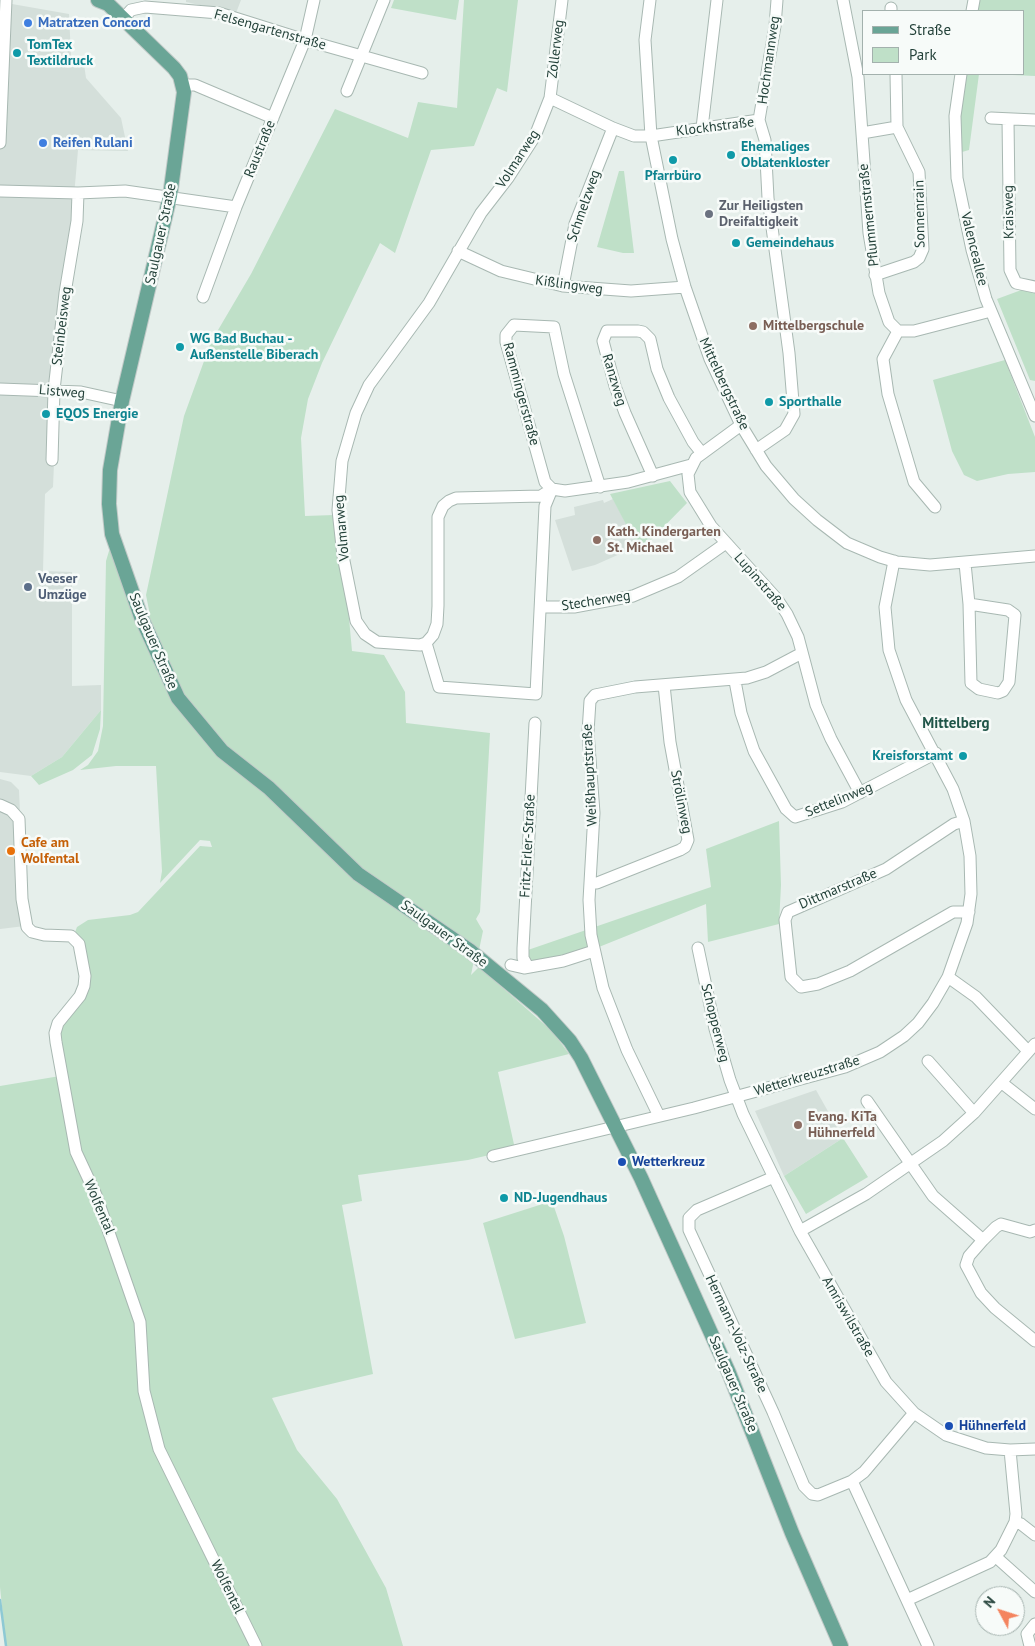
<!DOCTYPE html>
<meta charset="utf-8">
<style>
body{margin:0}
#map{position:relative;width:1035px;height:1646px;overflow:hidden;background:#e6efeb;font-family:"PT Sans",sans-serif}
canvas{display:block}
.legend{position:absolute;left:862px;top:10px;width:162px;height:65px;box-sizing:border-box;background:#f7fbf9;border:1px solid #a3b1ad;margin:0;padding:6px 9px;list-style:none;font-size:15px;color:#24423a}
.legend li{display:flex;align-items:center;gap:10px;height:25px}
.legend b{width:25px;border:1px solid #a3b1ad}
.north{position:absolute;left:975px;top:1586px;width:50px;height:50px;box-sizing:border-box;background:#f7fbf9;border:1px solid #a3b1ad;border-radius:50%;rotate:310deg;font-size:14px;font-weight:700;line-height:20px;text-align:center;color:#24423a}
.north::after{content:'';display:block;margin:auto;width:18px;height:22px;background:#f4845f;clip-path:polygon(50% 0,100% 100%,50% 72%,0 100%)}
</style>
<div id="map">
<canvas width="1035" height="1646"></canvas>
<ul class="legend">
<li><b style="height:6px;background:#6aa596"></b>Straße</li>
<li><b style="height:14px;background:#bfe0c8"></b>Park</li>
</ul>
<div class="north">N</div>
</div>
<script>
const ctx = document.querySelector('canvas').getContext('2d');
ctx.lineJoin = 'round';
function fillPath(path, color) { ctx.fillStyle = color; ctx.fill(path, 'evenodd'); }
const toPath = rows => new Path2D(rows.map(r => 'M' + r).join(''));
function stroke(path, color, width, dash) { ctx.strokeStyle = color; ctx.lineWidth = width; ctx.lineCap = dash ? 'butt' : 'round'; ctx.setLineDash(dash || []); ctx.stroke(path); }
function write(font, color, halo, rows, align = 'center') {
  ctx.font = font + ' "PT Sans",sans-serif'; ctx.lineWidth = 5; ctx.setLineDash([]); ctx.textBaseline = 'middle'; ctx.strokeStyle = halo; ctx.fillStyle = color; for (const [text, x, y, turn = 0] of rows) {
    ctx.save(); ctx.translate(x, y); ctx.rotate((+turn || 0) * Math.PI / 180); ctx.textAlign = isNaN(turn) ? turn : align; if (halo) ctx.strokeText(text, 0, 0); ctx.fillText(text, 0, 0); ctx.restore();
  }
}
fillPath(toPath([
 [0,0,12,0,12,4,69,14,71,56,83,57,86,78,121,118,128,151,78,150,57,392,53,487,45,494,43,571,72,572,72,686,101,685,101,710,62,757,31,776,0,772],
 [186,0,241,0,236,13,186,2],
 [613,499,638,546,595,565,572,571,555,520,575,515,574,507,603,500,604,503],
 [0,779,11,782,19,790,25,926,0,929],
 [816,1090,843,1138,784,1176,755,1111]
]), '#d4dfda');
fillPath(toPath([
 [394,0,459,0,456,20,391,8],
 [464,0,518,0,507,92,497,88,474,146,431,150,395,253,380,243,322,363,308,399,301,438,305,516,334,515,339,561,348,607,352,651,384,655,405,692,406,723,490,733,480,912,476,919,483,931,479,950,351,864,317,830,226,747,180,697,154,645,176,701,221,753,379,897,474,960,471,975,479,967,553,1032,569,1054,498,1072,515,1149,468,1160,358,1175,362,1201,342,1205,373,1374,272,1398,297,1450,337,1499,386,1588,403,1646,6,1646,0,1587,0,1086,60,1076,73,1151,104,1219,134,1305,142,1340,142,1370,147,1402,141,1322,130,1281,108,1218,78,1151,56,1033,59,1024,82,997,86,984,87,975,80,942,74,935,77,927,88,920,130,915,138,912,200,846,212,847,210,841,200,840,160,883,162,871,156,766,116,766,80,770,88,765,98,751,103,726,106,561,109,551,112,549,125,584,150,635,149,610,146,595,184,416,211,342,251,274,335,109,408,138,418,102,457,108],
 [977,0,1035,0,1035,76,990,74,1024,74,1024,11,975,11],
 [964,74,979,74,969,150,962,152,957,114],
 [619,171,624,171,634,253,623,253,597,247],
 [1024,289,1035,290,1035,381,1030,380,997,299],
 [1005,360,1035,437,1035,472,1008,474,977,481,964,475,952,451,933,380],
 [670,481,687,503,640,551,610,494],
 [101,710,100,729,92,755,73,770,39,785,31,776,62,757],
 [779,821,781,885,779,924,708,942,706,904,579,955,517,966,525,951,711,887,706,849],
 [843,1138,868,1177,806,1214,784,1176],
 [552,1201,564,1236,586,1323,515,1339,483,1223]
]), '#bfe0c8');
stroke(toPath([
 [0,1600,6,1646]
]), '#8ec9d4', 2.5);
const minor = toPath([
 [562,0,550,98,535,136,508,178,481,213,429,303,369,385,356,413,342,461,338,510,343,556,356,621,365,634,377,642,420,645,426,643,433,635,437,624,438,606,438,517,443,506,449,501,456,498,541,496,552,489,565,491,628,482,691,465],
 [650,0,645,40,651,136,672,239,685,287,710,359,741,425,766,466,794,499,817,520,847,543,880,557,897,562,930,565,1035,556],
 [843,0,858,77,869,233,879,293,889,322,898,331,914,331,991,311],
 [891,8,891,11],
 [972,11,974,0],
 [123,19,131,10,145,7,219,13,305,40,422,73],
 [961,74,955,116,957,178,972,250,986,299,1035,416],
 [183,85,195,85,273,118],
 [347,91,384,0],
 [550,98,613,128,634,136,651,136,759,120,765,140,768,198,789,353,794,414,785,430,756,450],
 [991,118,1035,120],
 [759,120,775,26,777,0],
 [1008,120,1010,270,1016,283,1035,287],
 [702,128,717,0],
 [862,133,897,127],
 [0,143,6,0],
 [0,191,78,193,125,191,236,207],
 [458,251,501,271,563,286,631,291,685,287],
 [875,275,914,262,919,258,923,249,919,172,897,127,896,74],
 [563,286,575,224,613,128],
 [203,297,236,207,305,40,314,0],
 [898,331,883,359,888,394,914,482,935,507],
 [0,389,81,392,122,401],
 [741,425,696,458,688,474,690,492,711,526,777,599,787,614,798,637,816,705,831,739,860,793],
 [52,460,54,390,65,293,77,221,78,193],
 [653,476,625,413,615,386,603,341,607,331,638,331,643,332,650,339,657,369,669,398,693,442,701,452],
 [965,563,969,604,971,683,979,689,998,693,1003,691,1009,682,1015,615,1008,610,969,604],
 [541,607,574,607,633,596,678,577,726,543],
 [426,643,439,687,536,694,545,506,552,489,545,482,506,342,506,335,514,325,554,327,564,374,600,487],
 [735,681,741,713,754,751,786,809,795,817,842,802,936,753],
 [0,805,11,810,19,819,22,899,27,927,32,932,44,935,71,936,79,944,85,976,84,986,80,996,58,1023,55,1033,56,1042,76,1152,96,1195,140,1322,144,1391,159,1449,256,1646],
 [964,821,954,824,886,869,788,912,785,920,791,977,801,987,818,984,850,971,953,912,969,912],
 [590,883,597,883,680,850,685,847,688,840,670,742,664,685],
 [698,948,715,1029,730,1080,743,1114,800,1231,886,1382,914,1413,946,1435,986,1448,1010,1450,1035,1449],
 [511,965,524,968,563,961,594,951],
 [528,967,523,958,523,948,535,723],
 [948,977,976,997,1028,1051],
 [928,1061,974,1113],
 [1002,1083,1035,1109],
 [867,1101,933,1196,983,1240,969,1256,966,1265,981,1293,995,1308,1035,1341],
 [659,1116,627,1050,603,988,591,935,589,900,594,813,588,732,590,701,595,695,635,687,747,678,766,672,802,653],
 [493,1156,694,1108,845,1067,880,1052,904,1036,918,1023,933,1003,948,977,967,923,971,894,970,856,964,821,953,789,906,700,889,650,885,607,894,561],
 [774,1177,697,1210,689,1218,689,1230,773,1412,804,1486,812,1494,818,1495,852,1481,928,1646],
 [800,1231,866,1194,943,1141,974,1113,1035,1044],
 [983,1240,996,1227,1001,1224,1030,1232,1035,1230],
 [852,1481,864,1472,914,1413],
 [1015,1522,1021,1524,1035,1535],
 [996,1557,1035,1592],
 [907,1600,990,1562,1001,1550,1015,1522,1016,1514,1010,1450],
 [1030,1646,1027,1634,1035,1624]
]);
const major = toPath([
 [98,0,108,4,174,68,180,76,184,92,170,196,122,401,110,470,109,504,112,534,141,617,178,698,222,751,269,788,358,874,469,950,542,1010,570,1041,581,1058,641,1178,729,1373,792,1533,841,1646]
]);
stroke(minor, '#a8b8b2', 13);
stroke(major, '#c2cac8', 16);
stroke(minor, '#fff', 11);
stroke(major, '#6aa596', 14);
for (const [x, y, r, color] of [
 [28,23,5,"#3f7fe0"],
 [17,53,5,"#0f9aa8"],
 [43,143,5,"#3f7fe0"],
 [731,155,5,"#0f9aa8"],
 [673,160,5,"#0f9aa8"],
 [709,214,5,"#6b7280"],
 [736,243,5,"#0f9aa8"],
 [753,326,5,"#8d6e63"],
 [180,347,5,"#0f9aa8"],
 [769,402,5,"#0f9aa8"],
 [46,414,5,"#0f9aa8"],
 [597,540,5,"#8d6e63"],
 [28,587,5,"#5c6f8a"],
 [963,756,5,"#0f9aa8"],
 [11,851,5,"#e8710a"],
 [798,1125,5,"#8d6e63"],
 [622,1162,5,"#1a4fb4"],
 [504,1198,5,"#0f9aa8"],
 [949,1426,5,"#1a4fb4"]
]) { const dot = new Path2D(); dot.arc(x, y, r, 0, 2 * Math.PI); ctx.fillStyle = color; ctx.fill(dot); stroke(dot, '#f7fbf9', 2); }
write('bold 14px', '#366cbe', '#f7fbf9', [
 ["Matratzen Concord",38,23],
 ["Reifen Rulani",53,143]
], 'left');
write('14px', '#24423a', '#f7fbf9', [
 ["Felsengartenstraße",270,30,16],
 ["Zollerweg",556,49,-83],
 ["Hochmannweg",769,60,-82],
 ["Klockhstraße",715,127,-7],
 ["Raustraße",260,149,-68],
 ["Volmarweg",518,159,-57],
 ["Schmelzweg",584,206,-71],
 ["Kraisweg",1009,212,-91],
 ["Sonnenrain",920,214,-91],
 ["Pflummernstraße",869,215,-96],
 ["Saulgauer Straße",161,234,-78],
 ["Valenceallee",974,249,76],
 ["Kißlingweg",569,285,8],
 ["Steinbeisweg",62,326,-83],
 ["Ranzweg",614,380,73],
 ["Mittelbergstraße",724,384,65],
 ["Listweg",62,392,5],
 ["Rammingerstraße",521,394,75],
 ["Volmarweg",342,528,-95],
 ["Lupinstraße",760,582,49],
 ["Stecherweg",596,601,-9],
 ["Saulgauer Straße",153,641,67],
 ["Weißhauptstraße",590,775,-93],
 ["Settelinweg",839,800,-22],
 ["Strölinweg",681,802,79],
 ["Fritz-Erler-Straße",528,846,-87],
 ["Dittmarstraße",838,889,-23],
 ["Saulgauer Straße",444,934,36],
 ["Schopperweg",715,1023,76],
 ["Wetterkreuzstraße",807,1076,-17],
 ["Wolfental",99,1207,67],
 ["Amriswilstraße",848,1317,60],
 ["Hermann-Volz-Straße",736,1334,65],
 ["Saulgauer Straße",733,1384,67],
 ["Wolfental",227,1587,64]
]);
write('bold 14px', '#0d838f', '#f7fbf9', [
 ["TomTex",27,45],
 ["Textildruck",27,61],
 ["Ehemaliges",741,147],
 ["Oblatenkloster",741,163],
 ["Pfarrbüro",673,176,"center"],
 ["Gemeindehaus",746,243],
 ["WG Bad Buchau -",190,339],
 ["Außenstelle Biberach",190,355],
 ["Sporthalle",779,402],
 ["EQOS Energie",56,414],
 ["Kreisforstamt",953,756,"right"],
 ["ND-Jugendhaus",514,1198]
], 'left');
write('bold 14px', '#5b616d', '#f7fbf9', [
 ["Zur Heiligsten",719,206],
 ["Dreifaltigkeit",719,222]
], 'left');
write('bold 14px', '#785e54', '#f7fbf9', [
 ["Mittelbergschule",763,326],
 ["Kath. Kindergarten",607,532],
 ["St. Michael",607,548],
 ["Evang. KiTa",808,1117],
 ["Hühnerfeld",808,1133]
], 'left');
write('bold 14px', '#4e5e75', '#f7fbf9', [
 ["Veeser",38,579],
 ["Umzüge",38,595]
], 'left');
write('bold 14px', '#c56008', '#f7fbf9', [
 ["Cafe am",21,843],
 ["Wolfental",21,859]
], 'left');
write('bold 14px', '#164399', '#f7fbf9', [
 ["Wetterkreuz",632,1162],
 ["Hühnerfeld",959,1426]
], 'left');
write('bold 15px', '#1f5548', '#f7fbf9', [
 ["Mittelberg",956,724]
]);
</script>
